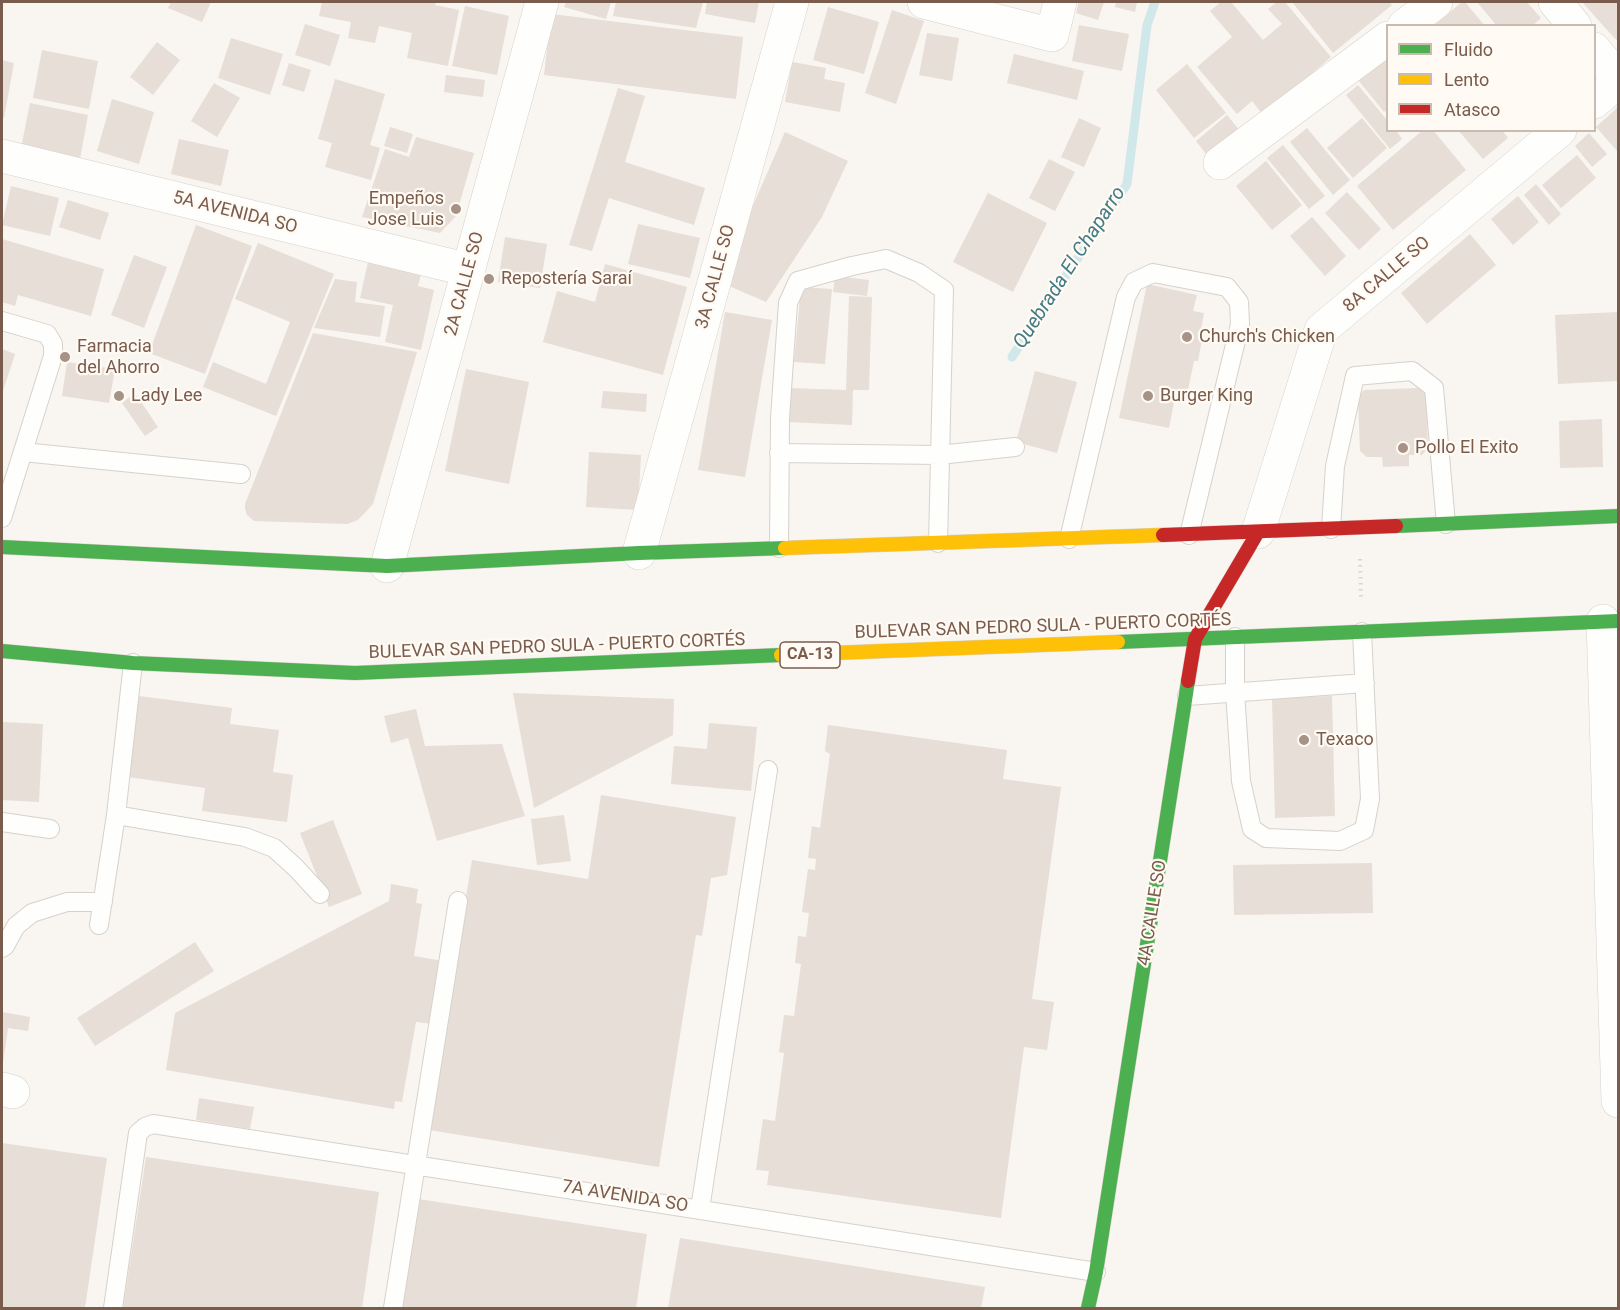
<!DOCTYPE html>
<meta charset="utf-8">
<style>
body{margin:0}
#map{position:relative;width:1620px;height:1310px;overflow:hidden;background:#f9f5f0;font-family:Roboto,sans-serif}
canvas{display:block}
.frame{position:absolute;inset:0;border:3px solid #7a5c4d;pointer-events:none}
.legend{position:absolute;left:1386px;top:24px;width:210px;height:108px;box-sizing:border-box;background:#fffaf3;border:2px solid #cabbb1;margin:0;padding:8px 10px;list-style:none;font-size:18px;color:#7a5c4d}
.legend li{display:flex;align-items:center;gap:12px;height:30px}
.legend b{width:30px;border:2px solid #cabbb1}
</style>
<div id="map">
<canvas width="1620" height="1310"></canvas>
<div class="frame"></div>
<ul class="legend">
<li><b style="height:8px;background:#4caf50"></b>Fluido</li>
<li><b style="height:8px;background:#ffc107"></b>Lento</li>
<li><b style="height:8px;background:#c62828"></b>Atasco</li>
</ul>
</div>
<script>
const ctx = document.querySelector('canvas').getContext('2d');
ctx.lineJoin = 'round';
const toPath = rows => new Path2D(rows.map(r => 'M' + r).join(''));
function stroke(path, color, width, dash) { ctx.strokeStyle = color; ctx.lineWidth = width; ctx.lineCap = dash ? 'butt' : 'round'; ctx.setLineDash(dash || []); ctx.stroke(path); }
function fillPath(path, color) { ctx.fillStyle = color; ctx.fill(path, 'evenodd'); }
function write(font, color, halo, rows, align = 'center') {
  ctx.font = font + ' Roboto,sans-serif'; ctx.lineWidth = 4.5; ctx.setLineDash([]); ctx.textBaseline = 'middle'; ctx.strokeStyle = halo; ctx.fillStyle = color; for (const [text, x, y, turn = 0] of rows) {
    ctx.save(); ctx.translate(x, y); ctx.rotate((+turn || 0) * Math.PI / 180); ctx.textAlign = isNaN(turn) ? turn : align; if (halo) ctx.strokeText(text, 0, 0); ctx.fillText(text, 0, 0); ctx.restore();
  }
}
stroke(toPath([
 [1012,357,1127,184,1147,25,1155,2]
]), '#d0e8ea', 9);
fillPath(toPath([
 [171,2,211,2,202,22,168,8],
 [322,2,436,2,435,5,459,10,448,66,407,58,412,33,379,26,375,43,348,38,351,22,319,16],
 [566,2,611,2,606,19,564,7],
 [616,2,703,2,696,28,613,16],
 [707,2,759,2,755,23,705,14],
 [1079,2,1104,2,1098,20,1076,13],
 [1116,2,1137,2,1135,12,1115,7],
 [1221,2,1231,2,1263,40,1282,24,1268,9,1277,2,1285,2,1331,57,1263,115,1252,101,1237,114,1197,67,1232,37,1210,11],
 [1292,2,1389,2,1392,5,1333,53],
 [1462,2,1465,2,1485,26,1433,26],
 [1477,2,1527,2,1541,18,1532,26,1497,26],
 [1582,2,1618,2,1618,42],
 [465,6,509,16,497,75,452,66],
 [828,7,879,22,864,74,813,60],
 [892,10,924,21,896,104,865,93],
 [551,14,743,37,736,99,544,75],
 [305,24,340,35,330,66,295,55],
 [1079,25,1129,34,1122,71,1072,61],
 [927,33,959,38,952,81,919,75],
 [231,38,283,54,270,95,218,78],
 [157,42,180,60,153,95,130,77],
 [42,50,98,61,89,109,33,98],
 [1014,54,1084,71,1077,100,1007,83],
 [1388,57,1388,109,1384,112,1358,80],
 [2,60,14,63,4,118,2,117],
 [792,62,826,68,824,79,845,83,840,112,785,102],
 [289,63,311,70,304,92,282,85],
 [1187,64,1226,113,1194,138,1156,90],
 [446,75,485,80,483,97,444,92],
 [335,79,385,94,370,145,380,148,371,180,325,167,332,143,318,139],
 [214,83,240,98,217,137,191,121],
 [1358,85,1388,121,1388,130,1396,130,1402,139,1390,149,1346,95],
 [618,88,645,96,625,162,705,188,694,225,609,198,592,251,569,245],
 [112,99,154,112,139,164,97,151],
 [30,103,88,115,80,159,21,148],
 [1618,107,1618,152,1596,127],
 [1227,115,1241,132,1209,158,1196,141],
 [1079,118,1101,128,1084,167,1061,157],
 [1362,118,1387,148,1353,178,1327,148],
 [390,127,413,134,407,153,384,146],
 [1307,128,1350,180,1333,195,1290,142],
 [1423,130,1433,130,1466,170,1393,230,1357,186],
 [1458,130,1502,130,1508,138,1483,159],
 [785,132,848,161,822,217,766,302,729,286,739,238],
 [1589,133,1607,154,1592,167,1575,146],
 [416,137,474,153,456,216,440,233,362,217,385,149,409,157],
 [179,139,229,150,221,186,171,174],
 [1283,145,1325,196,1309,209,1267,158],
 [1577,155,1596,178,1561,208,1542,185],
 [1049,159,1075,172,1055,211,1029,198],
 [1266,161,1302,205,1272,230,1236,186],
 [1536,184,1561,214,1549,225,1524,195],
 [11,186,59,198,50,236,2,225],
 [1347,192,1381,229,1359,250,1325,213],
 [988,193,1047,223,1013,292,953,262],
 [1518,196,1539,222,1513,245,1491,219],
 [68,200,109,213,100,240,59,227],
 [1312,217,1346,256,1325,276,1290,236],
 [638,224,700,238,690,278,628,264],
 [196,225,252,246,205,374,149,353],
 [1470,234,1496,265,1427,324,1401,293],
 [505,237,547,244,540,288,498,282],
 [2,239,104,269,91,316,18,295,15,306,2,302],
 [258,243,334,274,276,416,203,387,213,362,266,384,290,322,235,299],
 [134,255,167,267,144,328,111,315],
 [368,262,421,274,418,286,434,290,421,350,385,342,393,305,360,298],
 [605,264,687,287,663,375,543,342,557,291,595,302],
 [835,276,869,280,867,296,833,292],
 [335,279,357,282,355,302,385,306,380,337,314,328],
 [1147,284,1197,295,1193,311,1204,313,1201,329,1204,329,1198,361,1194,361,1187,395,1176,392,1169,428,1119,418],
 [801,287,832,289,825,364,794,362],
 [849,296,872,297,869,390,853,390,852,425,788,422,789,388,846,390],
 [725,312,772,320,745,477,698,470],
 [1618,312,1618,381,1558,384,1555,315],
 [313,333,417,352,373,504,358,520,347,524,254,521,247,515,245,508,245,504],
 [2,349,15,354,2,394],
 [67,362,115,369,109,403,62,396],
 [466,369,529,382,509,484,445,471],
 [1035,371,1077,382,1057,453,1016,442],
 [1419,388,1426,395,1428,448,1422,455,1409,455,1409,466,1383,467,1382,457,1367,457,1360,451,1358,397,1364,390],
 [603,391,647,394,646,412,601,408],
 [135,393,158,427,145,436,122,403],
 [1602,419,1603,467,1560,468,1559,421],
 [589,452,641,455,638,510,586,507],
 [513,693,674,699,673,735,534,808],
 [139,696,232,708,230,724,279,730,273,772,293,775,287,822,202,811,205,788,128,777],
 [1332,696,1335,816,1275,818,1272,698],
 [416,709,425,746,502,744,525,816,437,841,408,738,391,743,384,716],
 [3,722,43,724,39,802,2,800],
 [709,723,757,727,751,791,671,784,674,746,707,749],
 [828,725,1007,750,1003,779,1061,787,1032,999,1054,1002,1047,1050,1024,1047,1001,1218,767,1185,769,1171,756,1170,763,1119,775,1121,784,1053,779,1052,784,1015,794,1016,801,964,795,963,798,936,806,937,809,913,802,912,808,869,815,870,816,859,808,858,812,826,820,828,830,754,825,751],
 [601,795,736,817,727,875,711,878,702,936,696,935,659,1167,429,1130,472,860,588,879],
 [564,815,571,861,537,865,531,819],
 [333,820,362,894,329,907,300,833],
 [1372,863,1373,913,1234,915,1233,865],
 [391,884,418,889,416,903,422,904,414,956,443,961,432,1024,416,1022,402,1102,395,1101,394,1109,166,1070,175,1013,389,901],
 [195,942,214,971,95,1046,77,1018],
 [2,1012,30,1017,28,1031,8,1028,3,1063],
 [199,1098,254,1107,250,1129,196,1120],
 [2,1143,107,1158,85,1308,2,1308],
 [146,1157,379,1192,362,1308,123,1308],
 [418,1199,647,1234,636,1308,401,1308],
 [680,1238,985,1287,981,1308,668,1308]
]), '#e6ded7');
const lane = toPath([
 [2,321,47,334,53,344,53,356,2,518],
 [23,452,241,474],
 [779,453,939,455,1015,447],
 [1331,529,1335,466,1355,376,1412,371,1434,388,1446,524],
 [1069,539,1126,297,1134,282,1153,273,1227,287,1239,302,1240,324,1189,535],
 [779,548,780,418,788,303,798,281,852,266,886,259,919,273,944,290,938,543],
 [1235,637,1235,692,1241,781,1252,829,1266,838,1340,841,1364,830,1370,799,1362,632],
 [1187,696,1365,683],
 [116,815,245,837,274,848,296,868,320,894],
 [2,822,50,829],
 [99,925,116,815,133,663],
 [2,948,5,946,16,926,32,913,67,902,103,902],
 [700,1209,768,770],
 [113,1308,138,1133,145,1127,153,1124,1096,1272],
 [393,1308,458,901]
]);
const street = toPath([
 [924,2,1052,35,1060,2],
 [1555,2,1575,26],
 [1404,26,1436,2],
 [1594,49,1618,78],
 [1594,102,1618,82],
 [2,156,469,270],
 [1220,163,1388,38],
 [1258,532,1321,330,1560,130],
 [639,553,792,2],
 [387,566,542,2],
 [1603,621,1618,1101],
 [2,1089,13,1092]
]);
const fast = toPath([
 [1396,526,1618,516],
 [2,547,387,566,639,553,785,548],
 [1118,642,1618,621],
 [2,651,133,663,355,673,781,655],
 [1088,1308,1096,1272,1188,681]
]);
const slow = toPath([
 [785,548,1163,535],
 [781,655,1118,642]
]);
const jam = toPath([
 [1163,535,1396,526],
 [1188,681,1195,639,1258,532]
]);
stroke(lane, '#d7d1cb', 20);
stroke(street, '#d7d1cb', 34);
stroke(fast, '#d9d2cb', 15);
stroke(slow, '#d9d2cb', 15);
stroke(jam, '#d9d2cb', 15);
stroke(toPath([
 [1360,559,1361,600]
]), '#dcd5d0', 4, [1.5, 4.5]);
stroke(lane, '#fefefd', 18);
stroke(street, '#fefefd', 33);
stroke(fast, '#4caf50', 14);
stroke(slow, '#ffc107', 14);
stroke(jam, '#c62828', 14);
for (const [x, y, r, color] of [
 [456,209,6,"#a69286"],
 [489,279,6,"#a69286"],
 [1187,337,6,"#a69286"],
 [65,357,6,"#a69286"],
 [119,396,6,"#a69286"],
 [1148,396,6,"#a69286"],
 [1403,448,6,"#a69286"],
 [1304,740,6,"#a69286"]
]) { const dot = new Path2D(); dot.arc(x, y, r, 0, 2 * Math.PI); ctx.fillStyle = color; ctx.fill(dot); stroke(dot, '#fffaf3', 2); }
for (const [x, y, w] of [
 [810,655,60]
]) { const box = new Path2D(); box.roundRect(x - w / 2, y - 13, w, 26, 4.5); ctx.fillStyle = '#fffaf3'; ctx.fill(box); stroke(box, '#7a5c4d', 1.5); }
write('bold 16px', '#7a5c4d', null, [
 ["CA-13",810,655]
]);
write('18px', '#7a5c4d', '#fffaf3', [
 ["Empeños",444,199,"right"],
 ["Jose Luis",444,220,"right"],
 ["Repostería Saraí",501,279],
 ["Church's Chicken",1199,337],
 ["Farmacia",77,347],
 ["del Ahorro",77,368],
 ["Lady Lee",131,396],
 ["Burger King",1160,396],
 ["Pollo El Exito",1415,448],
 ["Texaco",1316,740]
], 'left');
write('18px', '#7a5c4d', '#fffaf3', [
 ["5A AVENIDA SO",235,213,14],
 ["8A CALLE SO",1387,275,-40],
 ["3A CALLE SO",716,277,-75],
 ["2A CALLE SO",465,284,-75],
 ["BULEVAR SAN PEDRO SULA - PUERTO CORTÉS",1043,627,-2],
 ["BULEVAR SAN PEDRO SULA - PUERTO CORTÉS",557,647,-2],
 ["4A CALLE SO",1153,913,-81],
 ["7A AVENIDA SO",625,1197,9]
]);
write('italic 20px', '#437c86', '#fffaf3', [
 ["Quebrada El Chaparro",1070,268,-57]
]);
</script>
